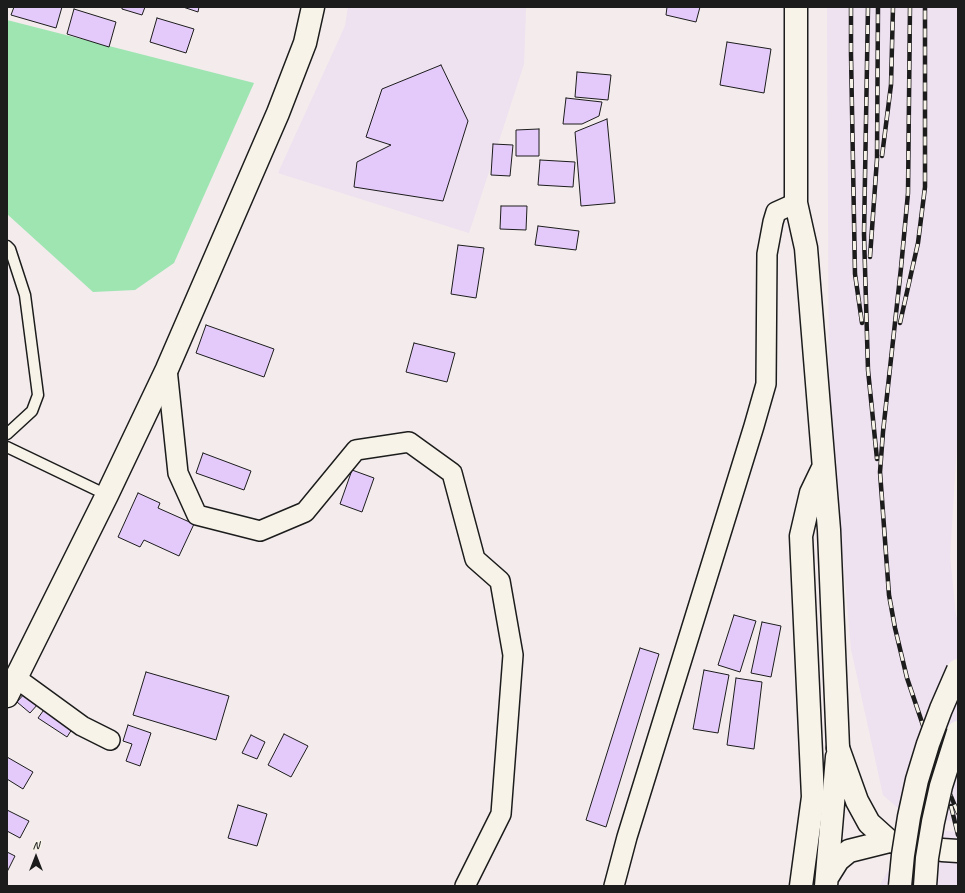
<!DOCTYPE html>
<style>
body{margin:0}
#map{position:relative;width:965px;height:893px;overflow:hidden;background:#f3ebec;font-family:Caveat,sans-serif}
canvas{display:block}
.frame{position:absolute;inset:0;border:8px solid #1c1c1c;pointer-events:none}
.north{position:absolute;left:16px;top:837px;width:40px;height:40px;-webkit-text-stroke:3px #f7f3e8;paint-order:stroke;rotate:0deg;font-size:11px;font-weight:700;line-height:16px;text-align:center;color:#1c1c1c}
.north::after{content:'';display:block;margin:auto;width:14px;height:18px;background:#1c1c1c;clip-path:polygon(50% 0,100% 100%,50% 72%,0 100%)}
</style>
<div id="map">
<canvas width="965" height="893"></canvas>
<div class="frame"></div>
<div class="north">N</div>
</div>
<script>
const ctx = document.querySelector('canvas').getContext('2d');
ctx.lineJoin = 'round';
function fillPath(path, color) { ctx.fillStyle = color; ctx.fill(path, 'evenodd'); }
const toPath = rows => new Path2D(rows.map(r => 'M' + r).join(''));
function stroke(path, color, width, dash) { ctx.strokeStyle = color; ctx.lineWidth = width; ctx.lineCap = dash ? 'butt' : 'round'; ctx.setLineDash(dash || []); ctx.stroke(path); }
fillPath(toPath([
 [348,7,526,7,524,64,469,233,278,173,345,26],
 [827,7,958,7,958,429,950,556,956,616,958,620,958,822,906,815,883,795,851,649,829,402],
 [906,827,958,832,958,886,879,886,890,868]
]), '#eee1f0');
fillPath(toPath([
 [7,20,254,83,174,263,135,290,93,292,7,214]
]), '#9ee5b2');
const building = toPath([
 [14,7,62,7,56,28,11,15,14,7],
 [122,7,145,7,142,15,122,9,122,7],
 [183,7,199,7,198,12,183,7],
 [667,7,700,7,696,22,666,15,667,7],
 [74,9,116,22,109,47,67,34,74,9],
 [157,18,194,29,186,53,150,42,157,18],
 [727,42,771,49,764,93,720,85,727,42],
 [441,65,468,121,443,201,354,187,357,162,391,145,366,137,382,89,441,65],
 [577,72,611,75,608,100,575,97,577,72],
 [566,98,602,102,599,116,582,124,563,124,566,98],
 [607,119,615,203,581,206,575,132,607,119],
 [539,129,539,156,516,156,516,130,539,129],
 [493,144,513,145,510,176,491,175,493,144],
 [540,160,575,162,573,187,538,185,540,160],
 [501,206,527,206,526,230,500,229,501,206],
 [538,226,579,231,576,250,535,245,538,226],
 [458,245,484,248,476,298,451,294,458,245],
 [206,325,274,349,264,377,196,353,206,325],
 [414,343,455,353,447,382,406,372,414,343],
 [203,453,251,471,244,490,196,473,203,453],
 [352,470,374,478,362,512,340,504,352,470],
 [138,493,160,503,158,508,194,524,179,556,144,540,140,547,118,537,138,493],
 [734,615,756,621,740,672,718,665,734,615],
 [762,622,781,626,771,677,751,673,762,622],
 [640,648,659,654,606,827,586,820,640,648],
 [704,670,729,675,718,733,693,729,704,670],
 [146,672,229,696,216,740,133,715,146,672],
 [736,678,762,682,754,749,727,745,736,678],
 [25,693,38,704,30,713,17,702,25,693],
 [46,707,74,726,67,737,38,718,46,707],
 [128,725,151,733,140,766,126,761,132,744,123,741,128,725],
 [284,734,308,746,291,777,268,765,284,734],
 [251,735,265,742,257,759,242,753,251,735],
 [7,757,33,772,23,789,7,779,7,757],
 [238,805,267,814,257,846,228,838,238,805],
 [7,810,29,821,20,838,7,831,7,810],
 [7,852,15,856,7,872,7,852]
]);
fillPath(building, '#e4cafa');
stroke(building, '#1c1c1c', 1);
const lane = toPath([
 [7,246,10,249,25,295,38,395,32,411,7,434],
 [7,447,107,495]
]);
const street = toPath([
 [167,369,178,473,197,515,260,531,305,512,356,450,409,442,452,473,475,559,500,581,513,655,501,814,465,886],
 [16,678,82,726,110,740],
 [614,886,627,837,754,426,766,384,767,254,773,222,776,212,796,203]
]);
const secondary = toPath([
 [796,7,796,203,806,248,829,530,838,748],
 [7,696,107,495,167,369,278,113,305,43,313,7],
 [801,886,813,797,801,536,811,493,823,468]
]);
const primary = toPath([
 [838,748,857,801,869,823,889,841,942,850,958,851],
 [828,876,838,860,849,851,889,841],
 [826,886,837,757]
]);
stroke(lane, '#1c1c1c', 13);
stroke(street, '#1c1c1c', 22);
stroke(secondary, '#1c1c1c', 25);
stroke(primary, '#1c1c1c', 25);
stroke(lane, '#f7f3e8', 10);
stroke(street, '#f7f3e8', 19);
stroke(secondary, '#f7f3e8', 22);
stroke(primary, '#f7f3e8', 22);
const rail = toPath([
 [851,7,851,54,855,274,862,323],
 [868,7,864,234,868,370,877,459],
 [910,7,908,193,901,268,883,432,880,472,889,595,895,628,907,678,931,749,958,813],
 [882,156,891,85,893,7],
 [870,257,877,159,878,7],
 [900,323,918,243,925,187,925,7],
 [951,806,958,835]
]);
stroke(rail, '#1c1c1c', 4.5);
stroke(rail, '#f7f3e8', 3, [9]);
const highwayBridge = toPath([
 [900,886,903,855,909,817,917,780,928,744,941,709,958,670],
 [925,886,927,858,933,822,941,786,958,732]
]);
stroke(highwayBridge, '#1c1c1c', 25, []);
stroke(highwayBridge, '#f7f3e8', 22);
</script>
